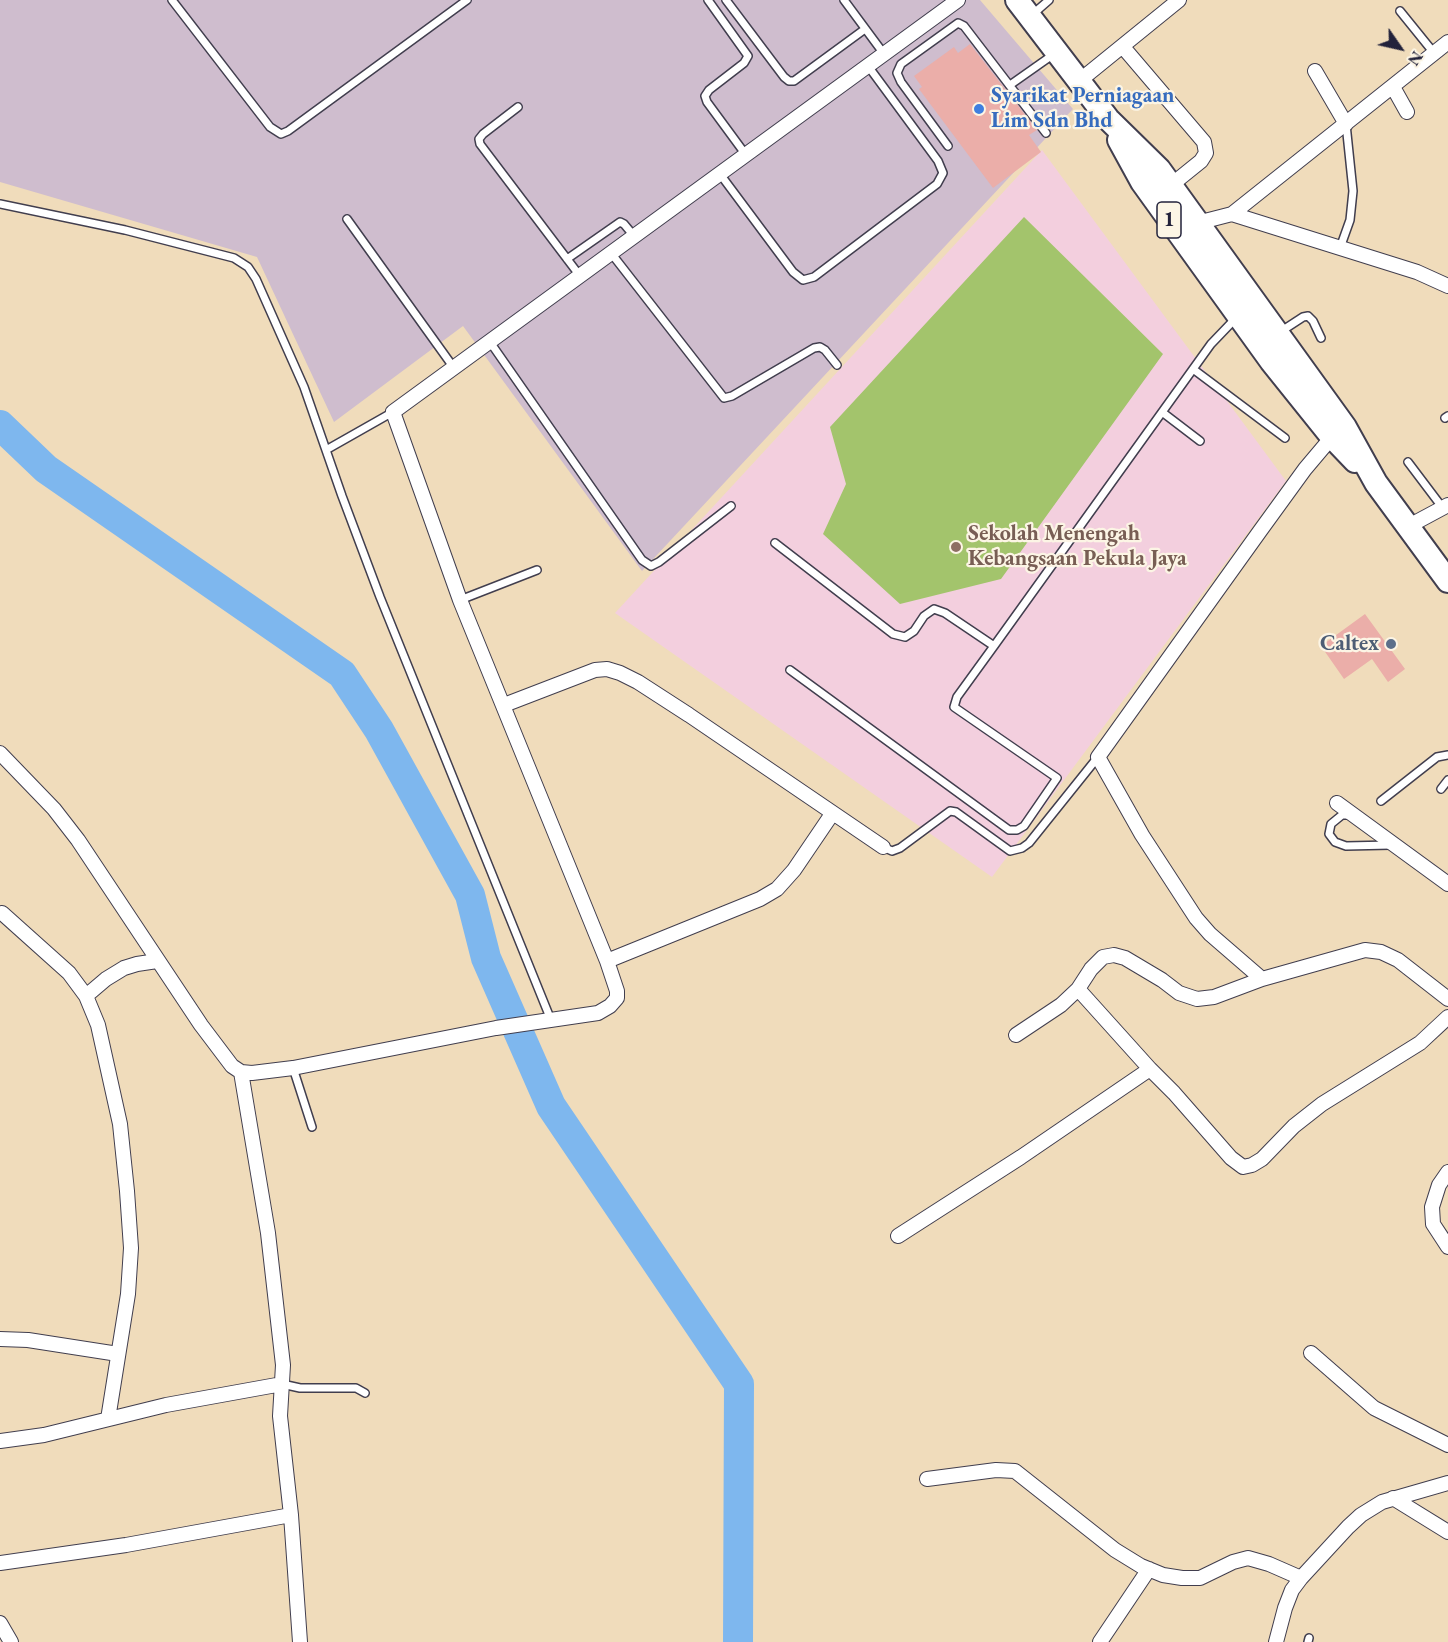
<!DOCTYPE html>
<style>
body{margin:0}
#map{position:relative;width:1448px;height:1642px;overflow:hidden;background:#f0dcbb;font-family:"EB Garamond",serif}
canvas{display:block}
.north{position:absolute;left:1370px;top:18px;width:60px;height:60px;-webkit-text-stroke:4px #fcf5e5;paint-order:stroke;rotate:124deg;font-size:16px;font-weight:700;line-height:24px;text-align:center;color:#22223b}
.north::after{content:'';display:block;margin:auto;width:21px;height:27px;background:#22223b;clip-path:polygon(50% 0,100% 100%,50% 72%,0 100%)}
</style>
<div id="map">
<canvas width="1448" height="1642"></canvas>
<div class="north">N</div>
</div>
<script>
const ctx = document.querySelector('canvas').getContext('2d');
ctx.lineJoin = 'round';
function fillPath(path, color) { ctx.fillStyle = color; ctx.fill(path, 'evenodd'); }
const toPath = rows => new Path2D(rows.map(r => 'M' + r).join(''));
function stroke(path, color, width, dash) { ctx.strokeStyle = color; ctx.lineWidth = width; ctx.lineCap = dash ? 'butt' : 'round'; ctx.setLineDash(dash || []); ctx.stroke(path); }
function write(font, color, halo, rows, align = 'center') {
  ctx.font = font + ' "EB Garamond",serif'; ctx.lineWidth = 4.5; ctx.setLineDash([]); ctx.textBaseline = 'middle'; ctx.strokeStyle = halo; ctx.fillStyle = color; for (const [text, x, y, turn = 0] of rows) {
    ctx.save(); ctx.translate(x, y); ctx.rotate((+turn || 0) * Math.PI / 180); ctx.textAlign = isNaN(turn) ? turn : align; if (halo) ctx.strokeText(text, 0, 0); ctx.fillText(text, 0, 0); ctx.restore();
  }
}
fillPath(toPath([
 [1042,150,1286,481,992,877,615,613]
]), '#f3cfde');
fillPath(toPath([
 [0,0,980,0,1073,109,642,571,463,326,334,422,257,257,0,182]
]), '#cfbdce');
fillPath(toPath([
 [1024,217,1163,354,1001,579,900,604,823,534,846,484,830,427]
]), '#a3c46c');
stroke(toPath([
 [0,425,46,469,342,674,379,730,470,895,486,958,551,1106,739,1384,738,1642]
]), '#7eb7ee', 30);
fillPath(toPath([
 [970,44,1037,130,1029,135,1041,152,993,188,919,89,922,87,914,76,954,47,958,53],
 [1365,614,1405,669,1388,682,1372,659,1344,679,1321,646]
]), '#ebaea9');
const lane = toPath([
 [172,0,270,127,281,134,288,131,467,0],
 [708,0,748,56,744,63,709,90,705,96,707,102,746,155],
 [726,0,784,77,789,81,794,81,865,29],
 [844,0,884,54],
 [1400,11,1434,53],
 [1033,14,1049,0],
 [1010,85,1054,54],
 [518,107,483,134,479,139,480,144,580,276],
 [948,146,901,82,897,73,901,64,958,23,964,26,1046,133],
 [720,174,793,272,803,280,814,277,937,184,943,173,938,161,868,66],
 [0,204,125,230,234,258,248,267,256,279,304,387,342,496,380,597,551,1020],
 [347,219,454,368],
 [1340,248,1350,220,1353,191,1346,124],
 [611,253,724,398,732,396,814,348,820,347,825,350,837,365],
 [567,259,620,222,624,224,634,236],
 [1280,332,1303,317,1308,316,1313,321,1321,338],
 [490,342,642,560,651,566,659,562,731,506],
 [1193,369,1285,438],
 [1162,412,1200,441],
 [1445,418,1448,416],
 [326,450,393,412],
 [1408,462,1442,507],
 [775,543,893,634,905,637,914,631,924,616,934,609,945,613,994,646,1211,344,1235,319],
 [460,600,537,570],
 [790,670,1009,830,1017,830,1024,826,1057,778,954,707,957,697,994,646],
 [1441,789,1448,780],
 [1381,801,1437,757,1448,755],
 [1351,815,1342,815,1331,824,1329,834,1335,842,1346,846,1391,845],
 [883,847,892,851,900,848,950,811,956,812,1010,851,1022,848,1029,843,1098,757],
 [293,1068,312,1127],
 [282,1384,300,1388,356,1388,365,1393],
 [1308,1642,1309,1638]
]);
const street = toPath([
 [1123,47,1204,142,1206,153,1201,161,1170,186],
 [1315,71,1346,124],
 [1078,82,1179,0],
 [1393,87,1407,112],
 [1232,214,1417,272,1448,286],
 [1197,223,1232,214,1448,42],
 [1407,527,1448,505],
 [504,705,595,670,607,669,620,673,638,682,689,715,883,847],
 [0,753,54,809,78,840,201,1025,232,1066,241,1072,252,1073,293,1068,496,1028,598,1013,610,1006,617,998,617,991,607,961,460,600,393,412,958,0],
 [1337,803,1448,884],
 [2,913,69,973,86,996,98,1025,120,1124,127,1191,131,1248,128,1294,108,1419],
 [607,961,760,899,777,889,794,870,832,814],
 [1262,979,1210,934,1196,918,1142,835,1098,757,1260,531,1305,469,1332,437],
 [1078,989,1150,1069],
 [86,996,106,979,124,968,137,964,157,961],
 [1016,1035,1061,1005,1078,989,1091,969,1103,957,1114,955,1125,958,1162,980,1179,993,1197,999,1214,997,1262,979,1365,950,1381,952,1398,960,1448,999],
 [1448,1172,1439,1185,1432,1207,1433,1224,1448,1247],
 [898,1236,1021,1157,1150,1069,1174,1093,1231,1158,1243,1167,1252,1165,1262,1159,1294,1126,1322,1104,1420,1043,1448,1017],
 [0,1339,28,1340,118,1354],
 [1311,1353,1374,1408,1448,1445],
 [0,1441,44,1435,166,1405,282,1384],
 [927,1479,996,1470,1015,1471,1115,1550,1141,1566,1163,1575,1182,1578,1200,1578,1233,1562,1248,1558,1269,1564,1301,1578],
 [1393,1498,1448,1532],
 [291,1515,300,1642],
 [0,1563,126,1545,291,1515,280,1416,283,1365,268,1233,241,1072],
 [0,1623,11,1642],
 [1100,1642,1149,1569],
 [1276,1642,1285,1608,1292,1590,1301,1578,1348,1527,1361,1515,1382,1502,1448,1483]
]);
const primary = toPath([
 [1017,0,1108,119,1159,169,1345,427,1376,483,1448,581],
 [1119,140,1142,182,1271,361,1332,437,1355,461]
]);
stroke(lane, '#413e4e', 10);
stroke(street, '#413e4e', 16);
stroke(primary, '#413e4e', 26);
stroke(lane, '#fff', 7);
stroke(street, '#fff', 14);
stroke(primary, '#fff', 22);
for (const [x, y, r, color] of [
 [979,109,6,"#3f7fe0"],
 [956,547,6,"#8d6e63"],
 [1391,644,6,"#5c6f8a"]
]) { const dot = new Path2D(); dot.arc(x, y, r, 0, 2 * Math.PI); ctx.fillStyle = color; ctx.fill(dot); stroke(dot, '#fcf5e5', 2); }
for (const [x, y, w] of [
 [1169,220,24]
]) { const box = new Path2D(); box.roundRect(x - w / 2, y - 18, w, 36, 4.5); ctx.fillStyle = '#fcf5e5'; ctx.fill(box); stroke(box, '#22223b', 1.5); }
write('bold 21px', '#22223b', null, [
 ["1",1169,220]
]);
write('bold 22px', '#366cbe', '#fcf5e5', [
 ["Syarikat Perniagaan",991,96],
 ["Lim Sdn Bhd",991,121]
], 'left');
write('bold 22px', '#785e54', '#fcf5e5', [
 ["Sekolah Menengah",968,534],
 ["Kebangsaan Pekula Jaya",968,559]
], 'left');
write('bold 22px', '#4e5e75', '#fcf5e5', [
 ["Caltex",1379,644]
], 'right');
</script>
